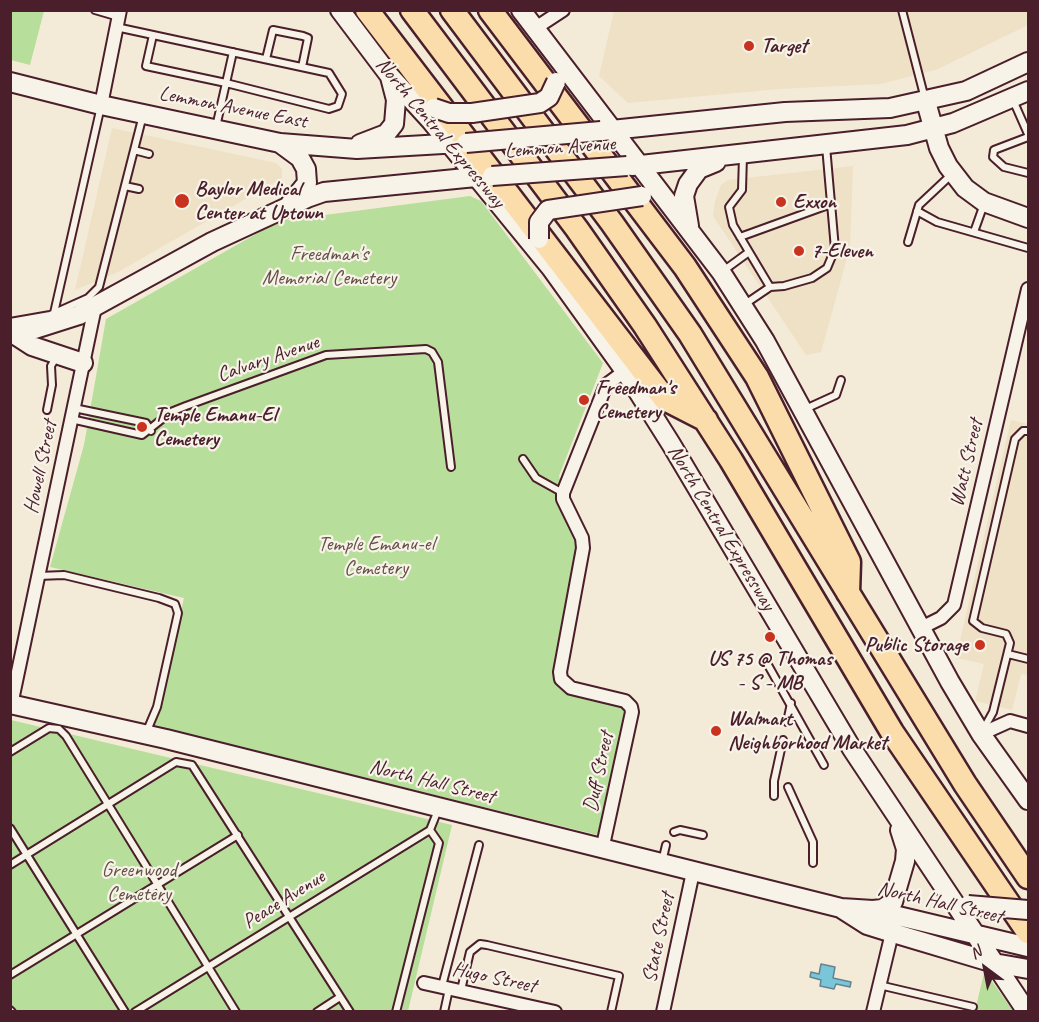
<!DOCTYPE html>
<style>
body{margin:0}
#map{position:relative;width:1039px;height:1022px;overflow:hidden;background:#f3ebd8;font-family:Caveat,sans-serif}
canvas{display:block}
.frame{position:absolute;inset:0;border:12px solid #4a1f2b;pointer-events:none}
.north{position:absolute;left:955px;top:938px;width:60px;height:60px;-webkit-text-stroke:4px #f7f3e8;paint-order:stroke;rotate:328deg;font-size:16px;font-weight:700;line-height:24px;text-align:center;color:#4a1f2b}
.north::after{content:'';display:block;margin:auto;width:21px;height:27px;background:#4a1f2b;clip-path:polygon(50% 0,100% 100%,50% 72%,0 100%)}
</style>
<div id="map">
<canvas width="1039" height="1022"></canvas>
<div class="frame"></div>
<div class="north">N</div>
</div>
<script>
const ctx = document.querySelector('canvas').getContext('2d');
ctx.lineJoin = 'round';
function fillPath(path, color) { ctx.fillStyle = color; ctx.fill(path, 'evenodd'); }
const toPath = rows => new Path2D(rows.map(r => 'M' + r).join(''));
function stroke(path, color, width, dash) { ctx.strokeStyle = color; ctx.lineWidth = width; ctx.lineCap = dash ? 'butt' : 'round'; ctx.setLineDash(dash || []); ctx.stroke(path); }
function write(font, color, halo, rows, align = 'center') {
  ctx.font = font + ' Caveat,sans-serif'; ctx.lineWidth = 4.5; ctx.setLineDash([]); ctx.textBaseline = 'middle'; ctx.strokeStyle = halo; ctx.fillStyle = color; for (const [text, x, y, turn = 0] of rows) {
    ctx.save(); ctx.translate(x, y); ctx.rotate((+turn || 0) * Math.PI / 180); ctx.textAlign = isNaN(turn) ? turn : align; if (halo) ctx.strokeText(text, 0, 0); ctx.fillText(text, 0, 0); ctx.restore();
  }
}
fillPath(toPath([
 [614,11,1028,11,1028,25,938,69,881,84,779,89,628,103,599,76],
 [112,128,276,163,282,169,282,178,118,272,75,290],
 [853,166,850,247,821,352,806,355,713,216,715,201,721,185,728,180],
 [1011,420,1028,424,1028,675,1021,674,1012,710,975,701,984,664,956,658]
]), '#eee1c5');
fillPath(toPath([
 [11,10,44,11,30,65,11,60],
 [470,196,481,201,603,363,559,476,579,546,561,687,577,696,621,703,627,712,602,836,283,758,153,729,184,598,50,567,84,445,106,319,279,221],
 [11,720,452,825,408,1011,11,1012],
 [984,973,989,977,1013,1011,975,1011]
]), '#b7de9a');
const water = toPath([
 [821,964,835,967,833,978,851,982,850,987,836,984,834,989,820,986,821,980,810,977,811,972,819,974,821,964]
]);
fillPath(water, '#78c6d7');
stroke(water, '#668392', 1.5);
const lane = toPath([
 [95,10,119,17],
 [902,10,925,99],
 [116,27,329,73,342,94,338,106,329,109,226,83,216,127],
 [153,35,146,66,226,83,233,52],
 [266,59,273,30,303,36,308,38,302,67],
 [1013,100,1028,134],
 [1028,137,994,150,993,157,1004,167,1028,173],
 [134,150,149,154],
 [743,156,742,190,729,207,733,225,770,287],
 [125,186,139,189],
 [917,211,937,222,1028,248],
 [974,232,984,204],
 [740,237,831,204],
 [908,242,919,205,951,175],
 [723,271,749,252],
 [745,304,770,287,784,286,812,278,827,268,835,249,826,146],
 [54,313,101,106],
 [10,322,50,315,88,298,99,287,143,115],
 [74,408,146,423,151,431],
 [47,410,52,385,51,366,57,356],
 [803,410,836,395,841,380],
 [71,419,142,435,171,412,186,406,326,355,426,349,432,352,438,362,451,467],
 [523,459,536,478,563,493],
 [38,576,64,575,159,598,175,604,178,613,157,707,146,733],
 [1008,654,1028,659],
 [768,665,824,765],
 [787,722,791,703],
 [983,730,993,712,1010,643,1006,634,982,628,973,621,1015,439,1023,431,1028,431],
 [10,752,49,728,59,729,66,736,236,1012],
 [788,787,813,842,813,863],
 [774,796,774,781,783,740],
 [10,828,125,1012],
 [674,832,680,830,703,835],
 [662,862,666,845],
 [10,865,176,762,192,765,350,1012],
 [10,975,238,835],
 [879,985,973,1007],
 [442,986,479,845],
 [461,990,470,952,480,944,487,945,619,976,611,1012],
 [10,1010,12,1012],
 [135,1012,430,830,438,810],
 [317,1012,340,997],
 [396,1012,439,843,430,830],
 [444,1012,449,989]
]);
const street = toPath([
 [534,29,563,10],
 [101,105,120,10],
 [919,629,941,618,954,605,1028,289],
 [11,705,95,307],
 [981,734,1010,721,1028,726],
 [602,850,632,712,631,707,625,701,571,688,561,679,560,672,583,548,582,538,563,499,563,493,606,385,625,371],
 [424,983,555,1012],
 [663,1012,693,872],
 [873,1012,892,933]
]);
const secondary = toPath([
 [340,10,389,75,431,121,551,268,625,371,671,444,852,749,1027,1012],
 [521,10,721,272,765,341,950,682,981,734,1028,800],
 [10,82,101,105,280,143,357,149,460,143],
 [926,102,939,148,948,166,965,188,984,202,1028,218],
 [602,131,785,112,890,108,966,91,1028,62],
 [281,144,300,158,306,169,307,183,290,204],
 [360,144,386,134,394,124,396,100,390,77],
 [632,166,907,135,953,123,1028,91],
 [689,226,684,196,688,184,699,169,716,162],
 [10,333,35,329,79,315,212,242,307,198,324,192,486,176],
 [12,333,32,346,83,363],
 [10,704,166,739,841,908,873,910,1028,947],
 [842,909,867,925,883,930,994,963,1028,969],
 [873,910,882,909,893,902,905,861,906,849,900,830]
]);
const highway = toPath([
 [367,10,665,399,706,420],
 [412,10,577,229,645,326,731,460,892,732,1028,932],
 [452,10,612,223,690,334,965,784,1028,877],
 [490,10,685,267,757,377,849,562,848,593]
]);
stroke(lane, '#4a1f2b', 10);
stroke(street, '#4a1f2b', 16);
stroke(secondary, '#4a1f2b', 22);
stroke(highway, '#4a1f2b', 27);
stroke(lane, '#f7f3e8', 6);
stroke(street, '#f7f3e8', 12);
stroke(secondary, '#f7f3e8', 18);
stroke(highway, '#faddab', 22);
const secondaryBridge = toPath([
 [434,108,449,113,472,113,540,103,549,97,556,82],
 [466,143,601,131],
 [492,176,627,166],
 [539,239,539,222,548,210,642,196],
 [968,905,1028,910]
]);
stroke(secondaryBridge, '#4a1f2b', 22, []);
stroke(secondaryBridge, '#f7f3e8', 18);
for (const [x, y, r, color] of [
 [749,46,6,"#c8321e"],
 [182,201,8,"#c8321e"],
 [781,202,6,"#c8321e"],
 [799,251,6,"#c8321e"],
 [584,400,6,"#c8321e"],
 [142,427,6,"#c8321e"],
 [770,637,6,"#c8321e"],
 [980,645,6,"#c8321e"],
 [716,731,6,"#c8321e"]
]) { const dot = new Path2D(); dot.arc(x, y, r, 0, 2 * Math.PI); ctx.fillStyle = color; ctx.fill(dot); stroke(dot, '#f7f3e8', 2); }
write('bold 21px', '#4a1f2b', '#f7f3e8', [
 ["Target",761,46],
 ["Baylor Medical",195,189],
 ["Center at Uptown",195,213],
 ["Exxon",793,202],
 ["7-Eleven",811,251],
 ["Freedman's",596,388],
 ["Cemetery",596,412],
 ["Temple Emanu-El",154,415],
 ["Cemetery",154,439],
 ["Public Storage",968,645,"right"],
 ["US 75 @ Thomas",770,659,"center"],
 ["- S - MB",770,683,"center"],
 ["Walmart",728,719],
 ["Neighborhood Market",728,743]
], 'left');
write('21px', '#4a1f2b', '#f7f3e8', [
 ["Lemmon Avenue East",233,108,11],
 ["North Central Expressway",440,133,50],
 ["Lemmon Avenue",560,148,-4],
 ["Calvary Avenue",268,359,-19],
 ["Watt Street",967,463,-77],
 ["Howell Street",41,467,-78],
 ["North Central Expressway",721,528,59],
 ["Duff Street",599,772,-78],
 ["North Hall Street",432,782,14],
 ["Peace Avenue",284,900,-32],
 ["North Hall Street",940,903,13],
 ["State Street",659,938,-78],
 ["Hugo Street",494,978,12]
]);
write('21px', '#654f47', '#f7f3e8', [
 ["Freedman's",329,254],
 ["Memorial Cemetery",329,278],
 ["Temple Emanu-el",376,544],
 ["Cemetery",376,568],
 ["Greenwood",139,870],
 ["Cemetery",139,894]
]);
</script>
